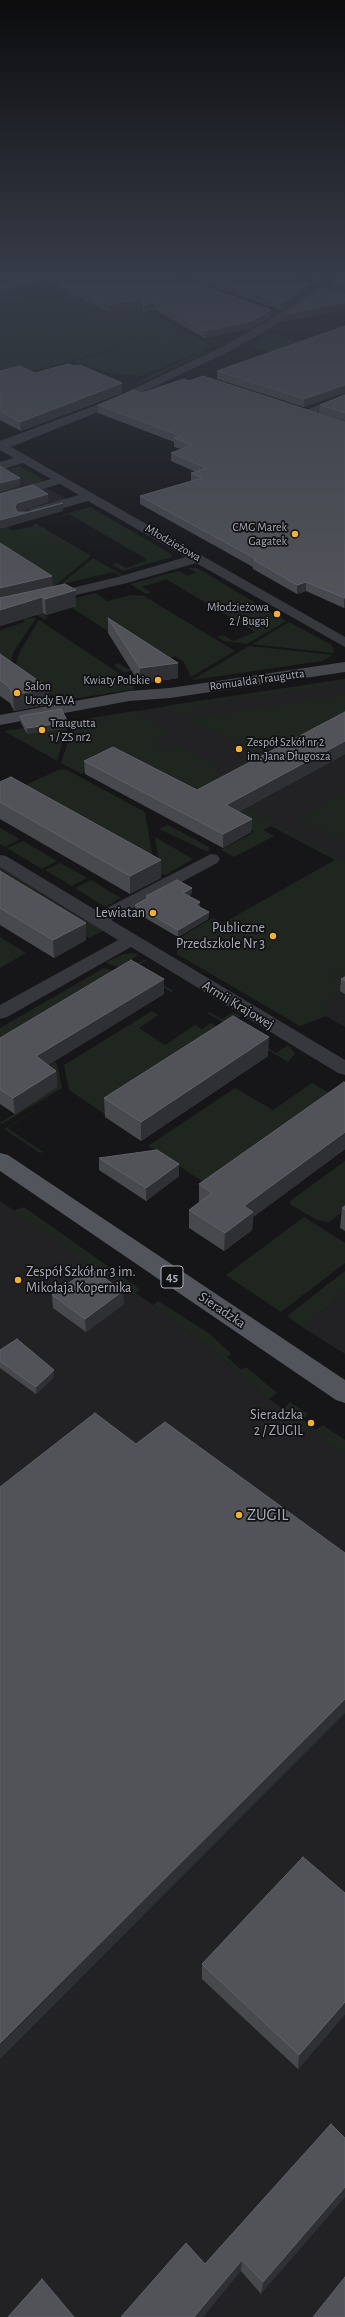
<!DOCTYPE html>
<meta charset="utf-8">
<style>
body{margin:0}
canvas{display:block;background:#161618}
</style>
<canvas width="345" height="2317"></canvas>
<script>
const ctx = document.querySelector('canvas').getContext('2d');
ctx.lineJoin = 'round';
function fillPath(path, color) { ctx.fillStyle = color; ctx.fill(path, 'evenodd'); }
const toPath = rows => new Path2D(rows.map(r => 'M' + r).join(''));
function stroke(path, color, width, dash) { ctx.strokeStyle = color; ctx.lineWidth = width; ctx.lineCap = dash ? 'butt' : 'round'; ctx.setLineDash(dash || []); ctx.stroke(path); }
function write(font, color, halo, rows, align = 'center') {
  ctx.font = font + ' "Alegreya Sans",sans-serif'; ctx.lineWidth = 3.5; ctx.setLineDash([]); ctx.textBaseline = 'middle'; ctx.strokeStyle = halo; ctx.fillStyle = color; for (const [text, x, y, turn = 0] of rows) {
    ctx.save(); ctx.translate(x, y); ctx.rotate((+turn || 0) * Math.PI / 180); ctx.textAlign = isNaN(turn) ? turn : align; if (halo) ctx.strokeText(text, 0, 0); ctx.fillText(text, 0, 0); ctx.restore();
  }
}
fillPath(toPath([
 [0,271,134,304,183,330,67,361,0,372],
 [0,461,8,469,69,500,25,513,17,509,0,514],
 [345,679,345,1027,326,1016,300,1026,178,949,339,858,78,720],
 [0,1201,153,1305,211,1348,269,1399,345,1455,345,2317,0,2317],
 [345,1293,345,1354,302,1327]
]), '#222225');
fillPath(toPath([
 [42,297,50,297,63,302,19,314,73,338,117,327,75,337,23,313,63,304,109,324,149,313,181,330,7,378,0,374,0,333,21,328,0,319,0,306],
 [183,330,212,346,141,376,110,373,72,362],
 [272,333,328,352,298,362,250,347],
 [203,351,207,352,139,384,135,383],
 [19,466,34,474,44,480,35,484,7,469],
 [90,507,171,554,172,557,123,571,112,565,118,563,126,568,148,560,69,514,46,520],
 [35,523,91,556,52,588,0,557,0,529,14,525,8,528,13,531,33,526],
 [93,558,124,576,121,577,114,572,61,584],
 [188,568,197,568,286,621,247,644,224,641,217,637,223,635,233,641,255,632,166,579,142,587,151,592,146,594,130,584,179,571,187,576,196,573],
 [95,593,108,601,131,595,144,596,235,651,191,677,183,661,175,656,124,673,114,665,118,663,128,669,153,660,66,604,41,612,49,618,44,619,38,616,34,609],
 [29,618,36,618,14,651,10,665,0,658,0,630,25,622,23,620],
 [39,620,126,678,135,689,60,701,15,668,20,651],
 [289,622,332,645,334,653,252,644],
 [249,646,333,655,322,661,192,680],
 [345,679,345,683,194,706,190,713,181,714,165,706],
 [345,694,345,715,274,751,271,749,254,753,189,719],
 [134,711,173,732,151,743,167,751,179,746,220,768,214,771,219,774,214,777,218,779,217,793,345,861,345,978,335,972,331,975,345,983,334,990,340,993,317,1008,328,1014,326,1016,300,1026,177,954,179,938,213,918,223,923,335,860,271,826,263,830,274,836,234,857,221,850,254,832,114,759,82,774,61,763,75,721],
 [24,728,27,734,67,728,57,761,4,731],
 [65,769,145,812,154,867,0,797,58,770],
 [345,791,345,841,299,818],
 [168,825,209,847,209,851,206,851,159,829],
 [0,828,20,839,5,847,0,844],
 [155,837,193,859,165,875,161,874],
 [23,841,57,861,42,869,7,848],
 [60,863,87,878,72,886,45,870],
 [0,867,105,930,89,938,0,885],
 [91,880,121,898,105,907,75,888],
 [0,937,26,953,0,968],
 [134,953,139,955,126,962,132,966,146,959,147,960,135,967,173,991,171,992,134,970,111,965,106,962,124,954],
 [104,968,128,974,0,1050,0,1028],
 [152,1011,158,1015,139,1028,165,1045,195,1025,202,1029,211,1023,231,1035,106,1115,69,1090,64,1065],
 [209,1012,222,1019,234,1012,241,1016,229,1024,276,1053,288,1045,295,1054,288,1062,207,1013],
 [54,1062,57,1064,62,1088,2,1124,0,1123,57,1087,37,1073],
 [312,1083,341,1100,213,1188,148,1146,235,1088,273,1110],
 [63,1094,7,1128,43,1152,40,1153,4,1129],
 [345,1161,345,1210,329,1222,317,1220,290,1204,290,1201],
 [24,1207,140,1289,135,1294,13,1211],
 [304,1217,345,1243,345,1263,281,1312,226,1275],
 [345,1271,345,1293,302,1327,287,1316],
 [158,1301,210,1334,231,1354,227,1357,241,1370,246,1367,277,1393,269,1399,211,1348,153,1305],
 [290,1402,308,1414,303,1420,316,1430,323,1425,345,1440,345,1455,282,1410]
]), '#1e261f');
fillPath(toPath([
 [340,271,345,271,345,276,274,326,230,351,118,404,11,447,345,637,345,647,196,563,127,583,0,613,0,605,118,577,186,557,88,501,35,516,30,515,29,512,30,509,79,495,60,484,0,501,0,493,51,479,23,463,0,470,0,462,14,458,0,450,0,441,110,400,222,347,266,322,340,271],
 [345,394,345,401,309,415,301,415,299,413,345,394],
 [211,854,217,855,220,859,217,863,111,920,345,1060,345,1075,338,1073,131,947,7,1017,0,1019,0,1005,118,940,0,867,0,855,6,856,99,912,211,854]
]), '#37383d');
fillPath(toPath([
 [345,662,345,672,170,698,129,701,0,725,0,715,129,691,170,688,345,662]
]), '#45474d');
fillPath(toPath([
 [0,1153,8,1155,345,1380,345,1403,336,1400,0,1171,0,1153]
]), '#53555c');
fillPath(toPath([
 [0,271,271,310,270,317,252,328,204,338,154,309,144,312,142,305,110,312,56,288,13,291,14,295],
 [168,271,278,271,311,283,311,289,281,310],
 [283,271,337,271,320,283],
 [345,271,345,292,332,287,333,281],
 [345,326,304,407,217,379,217,371],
 [0,371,35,373,122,393,21,431,0,420],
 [189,381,345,423,345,607,344,608,306,591,297,594,253,569,253,567,140,504,140,496,191,481,191,473,196,472,171,461,171,453,181,449,174,447,174,442,98,413,98,405],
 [345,395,345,421,319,413,320,405],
 [53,586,76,590,76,606,46,615,43,613,0,626],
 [108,618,178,678,140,684,108,633],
 [0,654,50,704,14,711,10,703,0,696],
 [20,716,68,728,27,734,21,723],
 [345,754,238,812,252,819,251,832,223,848,85,774,84,761,197,790],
 [0,782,161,878,130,894,0,819],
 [0,871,86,940,54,958,0,925],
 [192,888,191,895,189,896,200,902,200,907,209,912,208,919,178,937,135,912,135,905,146,899,146,896],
 [345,977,345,994,340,991,341,979],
 [164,994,48,1065,56,1071,57,1087,15,1114,0,1104,0,1038],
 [268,1056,141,1141,105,1117,104,1098],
 [345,1083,345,1149,253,1217,252,1230,224,1251,189,1228,189,1210,199,1203,199,1184],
 [99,1158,179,1176,146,1201,99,1170],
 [345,1206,345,1231,340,1228,342,1208],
 [52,1295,124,1304,86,1332,53,1308],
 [0,1350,54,1370,54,1377,36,1394,0,1368],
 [345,1893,345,2014,298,2069,202,1979,202,1964],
 [331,2124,261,2294,241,2271,205,2264]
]), '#47494d');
fillPath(toPath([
 [328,271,337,271,320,283,320,277],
 [55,282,56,288,13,291,14,295,0,296,0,289,12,285],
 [311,283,311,289,281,310,281,303],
 [142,298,142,305,110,312,110,305],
 [154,302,154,309,144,312,144,305],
 [345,302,345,309,282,322,283,315],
 [271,310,270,317,252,328,204,338,204,331],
 [122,383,122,393,21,431,20,422],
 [345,385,345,393,304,407,304,399],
 [20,478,20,486,0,492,0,483],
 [48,494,49,502,18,512,16,516,15,507,17,503],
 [63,503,63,511,0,529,0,520],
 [52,576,53,591,0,603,0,588],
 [306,582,306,591,297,594,297,585],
 [76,590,76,606,46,615,45,599],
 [42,597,43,613,0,626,0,610],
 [345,598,345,607,344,608,344,599],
 [178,663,178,678,140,684,140,668],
 [49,688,50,704,14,711,13,695],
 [68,722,68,728,27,734,27,728],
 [345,741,345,754,225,819,226,805],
 [252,819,251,832,223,848,223,834],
 [161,860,161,878,130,894,130,876],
 [192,888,191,895,183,900,183,893],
 [200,902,200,909,196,905],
 [209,912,208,919,178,937,178,930],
 [86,923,86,940,54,958,53,940],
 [164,979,164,994,37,1072,36,1056],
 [269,1037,268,1056,141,1141,141,1122],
 [56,1071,57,1087,15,1114,13,1098],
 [345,1132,345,1149,253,1217,252,1230,224,1251,225,1233,244,1206],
 [179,1164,179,1176,146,1201,146,1188],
 [123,1291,124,1304,86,1332,85,1319],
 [54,1370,54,1377,36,1394,36,1387],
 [345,1699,345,1713,0,2059,0,2043],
 [345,2002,345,2014,298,2069,299,2055],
 [345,2187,345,2197,261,2294,263,2282],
 [242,2260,241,2271,203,2317,194,2317]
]), '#2f3033');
const building = toPath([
 [0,271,163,271,271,310,252,321,204,331,154,302,144,305,142,298,110,305,55,282,12,285,13,288,0,289,0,271],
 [187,271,278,271,311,283,281,303,187,271],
 [304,271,328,271,320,277,304,271],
 [345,271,345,285,333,281,345,271],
 [324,287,345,293,345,302,283,315,324,287],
 [345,326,345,385,304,399,217,371,345,326],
 [68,364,74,366,80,365,122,383,20,422,0,411,0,371,20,366,35,373,68,364],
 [203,376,345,422,345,598,306,582,297,585,254,560,256,559,140,496,202,478,191,473,207,468,171,453,192,445,174,438,181,436,98,405,134,390,142,393,184,379,189,381,203,376],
 [345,395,345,413,320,405,345,395],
 [0,466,20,478,0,483,0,466],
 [33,485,48,494,17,503,15,507,17,512,28,512,63,503,0,520,0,494,33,485],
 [0,543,52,576,0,588,0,543],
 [65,584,76,590,45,599,42,597,0,610,0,598,65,584],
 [108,618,178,663,140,668,108,618],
 [0,654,49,688,13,695,9,687,0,680,0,654],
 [61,709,68,722,27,728,20,716,61,709],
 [345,712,345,741,226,805,252,819,223,834,84,761,113,747,197,790,345,712],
 [11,777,161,860,130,876,0,802,0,782,11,777],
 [0,871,86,923,53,940,0,908,0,871],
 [177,880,192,888,183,893,200,902,196,905,209,912,178,930,135,905,148,898,146,896,177,880],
 [131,960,164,979,36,1056,56,1071,13,1098,0,1089,0,1038,131,960],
 [345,977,345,981,341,979,345,977],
 [233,1016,269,1037,141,1122,104,1098,233,1016],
 [344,1082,345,1083,345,1132,244,1206,253,1212,225,1233,189,1210,212,1193,199,1184,344,1082],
 [157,1150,179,1164,146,1188,99,1158,157,1150],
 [345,1206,345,1210,342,1208,345,1206],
 [90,1268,123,1291,85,1319,52,1295,90,1268],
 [17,1339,54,1370,36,1387,0,1361,0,1350,17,1339],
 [95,1413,136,1444,165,1422,345,1553,345,1699,0,2043,0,1487,95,1413],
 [303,1857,345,1893,345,2002,299,2055,202,1964,303,1857],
 [331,2124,345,2138,345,2187,263,2282,242,2260,194,2317,121,2317,186,2243,205,2264,331,2124],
 [345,2277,345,2317,313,2317,345,2277],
 [42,2279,74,2317,8,2317,42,2279]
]);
fillPath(building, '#525359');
stroke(building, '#5f6168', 1);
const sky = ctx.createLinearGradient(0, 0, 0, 595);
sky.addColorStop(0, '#0c0c0d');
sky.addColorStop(0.46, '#363c48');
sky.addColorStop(1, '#363c4800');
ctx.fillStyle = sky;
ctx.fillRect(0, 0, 345, 595);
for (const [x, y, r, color] of [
 [295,534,4,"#f2b134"],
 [277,614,4,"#f2b134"],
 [158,680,4,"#f2b134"],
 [17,693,4,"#f2b134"],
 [42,730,4,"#f2b134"],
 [239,749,4,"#f2b134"],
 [153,913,4,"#f2b134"],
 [273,936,4,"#f2b134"],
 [18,1280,4,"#f2b134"],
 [311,1423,4,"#f2b134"],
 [239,1515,4,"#f2b134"]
]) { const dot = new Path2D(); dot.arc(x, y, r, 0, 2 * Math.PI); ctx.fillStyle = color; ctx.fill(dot); stroke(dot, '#111113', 1.5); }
write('12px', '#a8adb8', '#111113', [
 ["CMG Marek",287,527],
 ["Gagatek",287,541],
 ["Młodzieżowa",269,607],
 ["2 / Bugaj",269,621],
 ["Kwiaty Polskie",150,680],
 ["Salon",25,686,"left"],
 ["Urody EVA",25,700,"left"],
 ["Traugutta",50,723,"left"],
 ["1 / ZS nr2",50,737,"left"],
 ["Zespół Szkół nr 2",247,742,"left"],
 ["im. Jana Długosza",247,756,"left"]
], 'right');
write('12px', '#a8adb8', '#111113', [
 ["Młodzieżowa",173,543,30],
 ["Romualda Traugutta",257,680,-8]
]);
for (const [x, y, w] of [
 [172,1277,22]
]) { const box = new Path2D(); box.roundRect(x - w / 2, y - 11, w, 22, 3); ctx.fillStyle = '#111113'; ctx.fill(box); stroke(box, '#a8adb8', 1); }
write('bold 13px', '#a8adb8', null, [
 ["45",172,1277]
]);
write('14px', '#a8adb8', '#111113', [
 ["Lewiatan",145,913],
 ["Publiczne",265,928],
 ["Przedszkole Nr 3",265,944],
 ["Zespół Szkół nr 3 im.",26,1272,"left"],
 ["Mikołaja Kopernika",26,1288,"left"],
 ["Sieradzka",303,1415],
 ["2 / ZUGIL",303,1431]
], 'right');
write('14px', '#a8adb8', '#111113', [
 ["Armii Krajowej",238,1005,31],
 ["Sieradzka",222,1310,34]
]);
write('17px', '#a8adb8', '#111113', [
 ["ZUGIL",247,1515]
], 'left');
</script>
